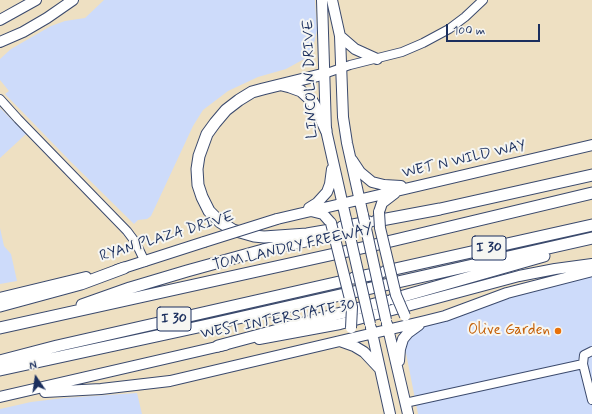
<!DOCTYPE html>
<style>
body{margin:0}
#map{position:relative;width:592px;height:414px;overflow:hidden;background:#eee0c2;font-family:Mynerve,sans-serif}
canvas{display:block}
.north{position:absolute;left:16px;top:358px;width:40px;height:40px;-webkit-text-stroke:3px #f6f6f2;paint-order:stroke;rotate:347deg;font-size:11px;font-weight:700;line-height:16px;text-align:center;color:#1b2f5e}
.north::after{content:'';display:block;margin:auto;width:14px;height:18px;background:#1b2f5e;clip-path:polygon(50% 0,100% 100%,50% 72%,0 100%)}
.scale{position:absolute;left:446px;top:24px;width:94px;height:18px;box-sizing:border-box;border:2px solid #1b2f5e;border-top:0;padding-left:5px;font-size:12px;line-height:14px;white-space:nowrap;color:#1b2f5e;-webkit-text-stroke:3px #f6f6f2;paint-order:stroke}
</style>
<div id="map">
<canvas width="592" height="414"></canvas>
<div class="north">N</div>
<div class="scale">100 m</div>
</div>
<script>
const ctx = document.querySelector('canvas').getContext('2d');
ctx.lineJoin = 'round';
function fillPath(path, color) { ctx.fillStyle = color; ctx.fill(path, 'evenodd'); }
const toPath = rows => new Path2D(rows.map(r => 'M' + r).join(''));
function stroke(path, color, width, dash) { ctx.strokeStyle = color; ctx.lineWidth = width; ctx.lineCap = dash ? 'butt' : 'round'; ctx.setLineDash(dash || []); ctx.stroke(path); }
function write(font, color, halo, rows, align = 'center') {
  ctx.font = font + ' Mynerve,sans-serif'; ctx.lineWidth = 4; ctx.setLineDash([]); ctx.textBaseline = 'middle'; ctx.strokeStyle = halo; ctx.fillStyle = color; for (const [text, x, y, turn = 0] of rows) {
    ctx.save(); ctx.translate(x, y); ctx.rotate((+turn || 0) * Math.PI / 180); ctx.textAlign = isNaN(turn) ? turn : align; if (halo) ctx.strokeText(text, 0, 0); ctx.fillText(text, 0, 0); ctx.restore();
  }
}
fillPath(toPath([
 [104,0,315,0,315,2,317,30,312,52,306,58,286,69,258,77,228,91,203,110,193,126,151,216,147,219,138,220,134,224,71,162,5,94,9,91,0,80,0,59,11,49,51,26,65,21,85,18],
 [0,108,26,134,0,158],
 [0,228,4,246,11,254,17,281,0,284],
 [592,275,592,414,418,414,405,348,410,337,420,327,549,279],
 [137,393,142,414,0,414,0,409,31,402,64,398]
]), '#cddbfa');
stroke(toPath([
 [337,234,344,233]
]), '#c4bdae', 11, [11, 5.5]);
const minor = toPath([
 [324,74,350,65,402,52,423,43,449,29,465,17,483,0],
 [0,99,18,119,127,231,136,243,145,262],
 [592,351,584,355,583,364,592,400],
 [405,403,583,364]
]);
const major = toPath([
 [322,0,326,130,346,219],
 [332,0,340,36,343,117,347,143,363,215],
 [0,20,36,0],
 [340,36,355,49,377,59],
 [0,42,23,32,47,18,73,0],
 [352,160,360,172,372,182,384,185,401,186],
 [309,208,317,203,327,192,330,184,332,169],
 [311,211,323,214,331,223],
 [379,212,382,203,395,193],
 [277,219,592,145],
 [117,270,204,242],
 [0,298,86,277],
 [387,324,408,414],
 [371,328,390,414],
 [259,339,340,324,519,276,555,269,592,264],
 [340,341,354,346,364,352,379,368],
 [399,361,400,349,403,339,408,333,419,325],
 [45,392,101,389,170,381,425,321,445,316,507,293,592,271],
 [0,397,225,345]
]);
const highway = toPath([
 [324,74,263,89,252,92,239,100,226,110,215,123,207,134,199,156,197,169,198,185,202,197,209,211,220,222,233,230,254,236,264,237,307,234,336,229],
 [282,85,290,87,301,91,312,101,316,108,326,130],
 [376,221,440,209,592,175],
 [342,227,369,222],
 [386,271,592,225],
 [354,278,380,273],
 [393,299,544,256],
 [82,305,130,288,187,271,263,250,315,239],
 [0,306,81,284,124,268],
 [0,328,366,247,592,193],
 [218,346,386,301],
 [0,361,57,346,348,280],
 [0,370,212,324,592,238]
]);
stroke(minor, '#3b4a6d', 10);
stroke(major, '#3b4a6d', 12);
stroke(highway, '#3b4a6d', 13);
stroke(minor, '#fff', 8);
stroke(major, '#fff', 10);
stroke(highway, '#fff', 11);
const majorBridge = toPath([
 [379,212,380,228,396,295,405,316],
 [363,215,386,320],
 [346,219,370,324],
 [331,223,352,307,351,328],
 [204,242,277,219]
]);
stroke(majorBridge, '#3b4a6d', 12, []);
stroke(majorBridge, '#fff', 10);
for (const [x, y, r, color] of [
 [558,331,4,"#e8710a"]
]) { const dot = new Path2D(); dot.arc(x, y, r, 0, 2 * Math.PI); ctx.fillStyle = color; ctx.fill(dot); stroke(dot, '#f6f6f2', 1.5); }
for (const [x, y, w] of [
 [489,248,34],
 [174,319,34]
]) { const box = new Path2D(); box.roundRect(x - w / 2, y - 12, w, 24, 3); ctx.fillStyle = '#f6f6f2'; ctx.fill(box); stroke(box, '#1b2f5e', 1); }
write('bold 14px', '#1b2f5e', null, [
 ["I 30",489,248],
 ["I 30",174,319]
]);
write('15px', '#1b2f5e', '#f6f6f2', [
 ["LINCOLN DRIVE",311,79,-92],
 ["WET N WILD WAY",464,160,-13],
 ["RYAN PLAZA DRIVE",167,237,-17],
 ["TOM LANDRY FREEWAY",293,248,-13],
 ["WEST INTERSTATE 30",278,320,-11]
]);
write('15px', '#c56008', '#f6f6f2', [
 ["Olive Garden",550,331]
], 'right');
</script>
